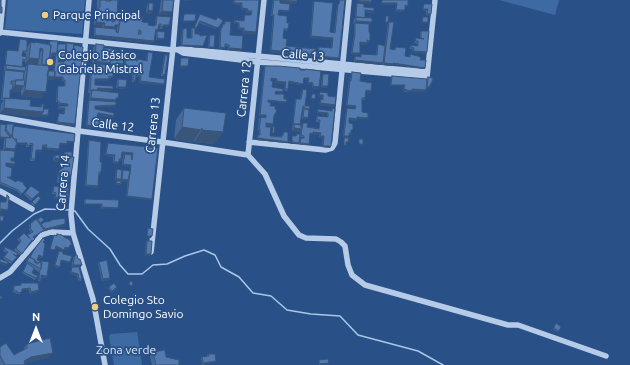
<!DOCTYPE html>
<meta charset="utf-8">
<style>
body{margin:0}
#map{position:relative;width:630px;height:365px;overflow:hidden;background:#295187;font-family:Ubuntu,sans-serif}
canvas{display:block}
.north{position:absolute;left:16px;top:309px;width:40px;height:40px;-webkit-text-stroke:3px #295187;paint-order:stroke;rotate:0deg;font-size:11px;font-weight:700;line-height:16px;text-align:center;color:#fff}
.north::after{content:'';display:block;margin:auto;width:14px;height:18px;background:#fff;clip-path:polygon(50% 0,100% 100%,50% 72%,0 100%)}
</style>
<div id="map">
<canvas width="630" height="365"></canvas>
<div class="north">N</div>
</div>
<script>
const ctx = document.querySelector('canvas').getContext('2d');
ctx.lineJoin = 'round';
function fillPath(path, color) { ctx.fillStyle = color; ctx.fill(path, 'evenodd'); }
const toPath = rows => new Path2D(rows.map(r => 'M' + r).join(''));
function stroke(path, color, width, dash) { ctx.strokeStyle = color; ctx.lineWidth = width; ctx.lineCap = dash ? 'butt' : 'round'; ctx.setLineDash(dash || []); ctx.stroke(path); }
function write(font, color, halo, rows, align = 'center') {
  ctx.font = font + ' Ubuntu,sans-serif'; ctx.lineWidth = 3.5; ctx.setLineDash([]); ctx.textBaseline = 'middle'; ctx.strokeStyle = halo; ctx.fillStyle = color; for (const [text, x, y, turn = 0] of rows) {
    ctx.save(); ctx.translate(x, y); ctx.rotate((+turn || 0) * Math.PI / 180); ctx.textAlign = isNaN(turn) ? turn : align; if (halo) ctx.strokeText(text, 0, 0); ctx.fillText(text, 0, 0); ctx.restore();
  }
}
fillPath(toPath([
 [8,0,85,0,82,34,5,29],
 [499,0,559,0,555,15],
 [137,332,142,365,114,365,109,336,111,334]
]), '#3e6aa3');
stroke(toPath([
 [74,211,75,211,88,229,110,249,120,265,128,274,142,274,153,265,167,264,185,256,204,250,215,255,221,267,239,277,253,293,271,296,287,310,311,314,340,316,358,335,418,351,443,365],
 [0,243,12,231,34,214,45,209,70,210]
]), '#aac6e8', 1.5);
stroke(toPath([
 [89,0,71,214,73,233,93,299,105,365],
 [264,0,248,155,265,174,284,216,299,235,306,238,336,239,341,242,345,246,348,265,352,275,365,285,508,325,518,325,606,356],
 [0,32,173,50,183,49,427,72],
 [0,33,3,0],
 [178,50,183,53,258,62,427,77,435,0],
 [0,117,79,131,162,142,248,155],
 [249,142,325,150,332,148,335,143,349,0],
 [0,191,32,209],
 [151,252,173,48,177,0],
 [0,278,10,272,42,235,51,232,73,233]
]), '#b5cbe8', 5.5);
fillPath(toPath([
 [97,0,118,0,116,15,120,21,122,21,123,18,139,19,141,17,142,22,148,25,153,26,155,26,156,17,157,16,169,25,168,27,163,26,162,29,160,29,160,26,159,26,155,31,154,41,153,43,94,37,94,28,95,27,102,27,102,26,94,25,95,11,97,9],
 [114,28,117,28,117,33,116,32,114,29],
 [161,0,174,0,172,12,170,15,159,14],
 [234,0,259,0,256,32,255,34,243,33,243,30,238,29,238,24,234,24,234,21,235,20,244,20,244,16,245,15,251,15,251,13,246,13,247,10,241,10,241,5,234,4,233,1],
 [273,0,297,0,296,4,280,2,280,3,288,12,279,11,278,15,287,23,287,31,284,30,283,38,286,46,314,57,270,52,273,16,271,16],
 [339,0,345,0,339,58,338,59,317,57,318,48,319,47,331,48,332,40,310,38,313,3,314,1,330,32,334,33,337,6,338,4,339,4],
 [382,0,408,0,406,7,405,7,403,12,395,11,396,5,381,5],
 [149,3,151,14,146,13,147,6],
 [357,3,364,7,374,11,373,13,365,12,365,18,372,22,369,25,369,42,367,42,366,45,360,44,360,53,359,55,351,54,354,35,354,24,353,24,354,20,355,18,356,5],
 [424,4,432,4,430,16,426,15,426,11,422,10,423,5],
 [200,14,216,20,216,29,199,23,196,29,195,29,195,34,200,36,203,46,202,48,181,46,182,30,183,29,187,38,191,38,191,29,192,28,194,28],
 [225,21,230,35,241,51,228,50,228,46,225,46,224,49,219,49,220,29,221,28,223,24,224,24],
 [389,22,390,49,394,49,396,47,405,56,409,57,410,54,420,60,424,69,393,64,392,66,383,65,383,63,382,65,354,62,354,58,355,56,360,57,361,54,376,55,377,46,378,44,385,46,388,23],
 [157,31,163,40,156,40,156,33],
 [421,31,426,54,412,52,413,49,410,49,410,47,411,45,417,46,417,43,414,43,415,40,416,38,420,39,420,32],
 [210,35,214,47,213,49,208,48,209,36],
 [20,39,27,47,31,42,34,43,35,42,48,44,50,41,58,44,66,44,67,43,74,44,74,126,56,124,58,115,59,113,63,114,64,110,58,109,58,107,59,106,67,106,67,105,58,105,58,102,56,102,57,87,58,86,64,86,64,81,62,81,62,79,53,79,53,80,47,79,41,98,21,96,21,90,20,92,10,91,10,99,30,106,40,107,42,104,44,109,48,115,47,117,40,116,39,117,0,113,1,104,4,100,1,100,6,52,7,50,18,51,19,41],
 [23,52,26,53,26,57,22,56],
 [39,54,38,65,35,65,39,59],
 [51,56,55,56,54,71,48,71,48,68,50,65],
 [60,58,64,59,64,58,68,58,64,62,58,62],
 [23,61,25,61,25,64,32,65,28,64,26,67,22,67],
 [64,67,70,68,70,71,68,71,63,69],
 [96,44,104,48,116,52,123,64,122,66,117,65,116,69,115,70,113,70,113,66,108,65,106,67,106,71,112,78,109,78,108,81,95,80,95,85,112,91,97,90,116,101,115,102,115,107,95,107,95,109,114,116,112,118,97,115,97,117,111,127,100,125,98,129,86,127,88,101,89,100,90,93,88,93,91,65,92,64,93,48],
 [148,52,149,77,164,84,163,85,139,83,140,77,136,77,134,82,132,82,132,73,129,73,129,70,124,70,125,55,126,53,136,61,137,61,138,59,146,61,147,54],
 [165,55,165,75,164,76,161,76,164,56],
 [265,66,304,70,305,69,318,89,312,88,312,84,307,83,308,80,304,79,302,85,288,83,288,89,287,91,284,90,285,84,275,83,276,80,271,80,272,87,283,92,282,93,276,92,275,94,284,99,286,102,285,103,268,101,274,116,272,126,266,125,266,127,270,136,281,137,283,133,284,132,288,142,287,143,257,140,257,136,259,135,259,130,258,130,259,119,261,117,265,118,265,117,259,116,264,68],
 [352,72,370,92,366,92,364,100,362,100,362,112,366,119,357,118,356,121,349,120,349,123,352,131,351,131,351,133,350,135,349,135,348,138,343,137,346,110,347,108,354,109,355,107,346,106,349,82,350,81,351,74],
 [323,74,327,88,321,87,322,76],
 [392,76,426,79,428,77,427,90,426,90,425,92,412,91,411,92,405,92,403,91,404,86,390,86,391,78],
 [118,79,125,89,116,88,117,80],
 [303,89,305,106,309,109,307,119,302,119,303,110,303,107,300,124,301,128,302,124,303,123,307,127,319,128,319,122,316,122,316,117,317,116,327,117,327,114,317,113,317,111,318,109,331,111,332,108,331,146,330,148,322,147,323,138,319,137,319,135,312,134,312,135,310,135,309,144,308,145,299,144,300,139,301,138,303,138,303,137,300,137,301,129,299,132,292,131,295,100,296,99,300,99,302,91],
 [320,92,328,96,335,105,334,107,319,105,320,101,321,99,322,99,322,97,318,96],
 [184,108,215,144,194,142,194,140,193,142,174,139,176,120],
 [0,124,6,125,7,124,13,126,72,143,67,143,66,145,60,145,58,151,45,149,46,147,42,146,42,150,41,152,36,151,35,159,34,161,30,161,32,145,30,145,29,147,26,147,26,145,17,144,14,151,14,158,13,159,11,159,11,161,15,164,14,166,6,165,6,166,11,177,10,178,9,178,16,182,23,184,27,188,21,195,17,191,0,184,0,150,3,150,4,140,5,139,0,139],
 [89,140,100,162,101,172,100,174,99,174,98,186,97,188,85,186,88,142],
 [108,143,158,148,151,200,126,197,128,180,127,182,120,181,121,179,115,180,116,171,117,169,122,171,123,170,130,171,130,166,122,165,123,156,125,154,132,155,121,154,121,159,120,161,119,161,118,164,113,163,113,157,105,156,107,144],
 [65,152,72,152,67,200,54,199,55,194,52,194,53,188,54,186,59,187,60,183,57,182,57,177,59,176,56,175,66,164,66,163,63,162,64,153],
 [55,155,60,159,58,162,53,161,53,158],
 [31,186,38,193,31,201,24,194],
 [41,198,34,206,31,204,32,202],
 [85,199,118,208,117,209,101,209,101,205,84,205,84,200],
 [38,219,44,220,40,224,41,225,41,224,50,221,51,220,64,226,44,231,33,237,34,241,32,242,31,241,20,255,14,250,20,242,17,239,19,238,26,236,31,232,29,229,30,228,29,225,30,224,37,220],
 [147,241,151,254,150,256,145,256,146,242],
 [43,243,42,258,38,257,37,260,40,261,38,264,41,261,47,276,46,278,41,277,41,280,40,281,38,281,39,272,34,269,32,273,38,276,35,280,22,273,26,265,25,264,29,257],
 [5,247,18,253,16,256,17,257,11,264,3,258,7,253,3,251],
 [59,251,63,254,69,263,61,261,59,268,54,267,58,252],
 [75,255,82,265,79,268,82,279,81,281,78,280,77,276,70,274,73,258],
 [99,262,110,278,109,280,102,281,98,263],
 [21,283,39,290,38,292,30,294,29,290,22,290,20,294,16,294,16,293,13,292,13,287,14,286,20,285],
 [109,287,116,289,111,292,108,288],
 [556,323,561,327,558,332,553,329],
 [27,344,49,357,28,362,25,364,25,365,0,365,0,347,14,355,24,350,24,348],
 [153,352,166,357,179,365,152,365,150,356],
 [208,354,216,361,215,362,202,365,201,358,202,357,207,357,207,355]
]), '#476996');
fillPath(toPath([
 [184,0,191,0,190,1,184,1],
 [280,0,297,2,296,4,279,2],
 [358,1,371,2,370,4,357,3],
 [235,3,242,3,241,5,234,4],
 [382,3,397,3,396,5,381,5],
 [242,8,248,9,247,10,241,10],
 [423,9,428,9,426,11,422,10],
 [148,10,153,11,151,14,146,13],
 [279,10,289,11,288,12,278,11],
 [365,10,374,11,373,13,364,12],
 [396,10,405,10,403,12,395,11],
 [107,11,110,11,107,16,97,14,98,12],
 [162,11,172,12,170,15,159,14],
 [247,11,252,11,251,13,246,13],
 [110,13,117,14,114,18,107,18],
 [427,14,431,14,430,16,426,15],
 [183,21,195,21,194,22,182,23],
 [200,21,223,21,216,29,199,22],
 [356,21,372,22,370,25,355,24,355,23,354,24,353,24],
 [96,22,105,23,102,26,94,25],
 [235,22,239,23,238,24,234,24],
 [422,22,428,22,427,24,421,23],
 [115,25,119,25,117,28,114,28,113,30,102,29,104,26],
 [163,25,169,25,168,27,162,26],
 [239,28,244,28,243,30,238,29],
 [244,31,256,32,255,34,243,33],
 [95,35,154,41,153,43,94,37],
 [311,36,333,38,332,40,310,38],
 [157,38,164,39,163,40,156,40],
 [360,42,367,43,366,45,359,44],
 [182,45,203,46,202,48,181,46],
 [209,47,214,47,213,49,208,48],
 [220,47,225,48,224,49,219,49],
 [40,48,43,49,39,54],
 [229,48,242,49,241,51,228,50],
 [271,50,315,55,314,57,270,52],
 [413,51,427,52,426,54,412,52],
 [52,53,57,53,55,56,50,56],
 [73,53,68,58,64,58,64,59,59,58,60,57,64,57,66,55],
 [352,53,360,53,359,55,351,54],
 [318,56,339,58,338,59,317,57],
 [29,58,39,59,35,65,25,64],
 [355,60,383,63,382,65,354,62],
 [95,61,110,63,114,64,113,66,108,65,107,67,92,65],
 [117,63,123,64,122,66,116,65],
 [384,63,393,63,425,68,424,69,393,64,392,66,383,65],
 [64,66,71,66,70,68,63,67],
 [180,66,188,66,187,68,179,67],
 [125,68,130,69,129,70,124,70],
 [6,69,25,71,23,74,5,70,4,72],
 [130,71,134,72,132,73,129,73],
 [136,75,141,76,140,77,135,76],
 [46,76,63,77,62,79,53,79,53,80,44,79],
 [271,78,277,79,276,80,270,80],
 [304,78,309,78,308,80,303,79],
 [95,79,109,79,108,81,94,80],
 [140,81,164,84,163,85,139,83],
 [276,81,286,82,285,84,275,83],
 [289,81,303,84,302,85,287,83],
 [308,82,313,83,312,84,307,83],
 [15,85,24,86,20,92,9,91,10,90,12,90],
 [391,85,405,85,404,86,390,86],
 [313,86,319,87,318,89,312,88],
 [322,86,328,86,327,88,321,87],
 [118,87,126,87,125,89,116,88],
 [427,87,429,87,427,90,425,90],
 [98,88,113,89,112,91,96,90],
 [404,89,412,89,426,90,425,92,412,91,411,92,403,91],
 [25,90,46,92,41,98,21,96],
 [366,90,371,91,370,92,365,92],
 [276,91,283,92,282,93,275,92],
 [319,95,323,95,322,97,318,96],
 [91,98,118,98,114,103,89,101],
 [311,98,315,99,314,100,310,100],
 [268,100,286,102,285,103,267,101],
 [59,103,68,104,67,105,58,105],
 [320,103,335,105,334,107,319,105],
 [116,105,115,107,94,107,95,106],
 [347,105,356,106,355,107,346,106],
 [4,108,43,112,48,115,47,117,40,116,39,117,0,113],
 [59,108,65,108,64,110,58,109],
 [318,112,328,113,327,114,317,113],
 [98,113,114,116,112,118,97,115],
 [260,115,266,115,265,117,259,116],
 [303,117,308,118,307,119,302,119],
 [357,117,368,118,366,119,356,118],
 [349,118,357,119,356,121,348,120],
 [57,122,75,124,74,126,56,124],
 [266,123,273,124,272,126,265,125],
 [100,124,112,125,111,127,99,125],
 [87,125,99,127,98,129,86,127],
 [182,127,202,128,193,142,174,139],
 [294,128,301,129,299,132,292,131],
 [202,130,223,132,215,144,194,142],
 [313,132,321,133,319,135,312,134,312,135,309,135,310,133],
 [320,136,324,136,323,138,319,137],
 [344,136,349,136,348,138,343,137],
 [0,137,6,138,5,139,0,139],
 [258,138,288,142,287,143,257,140],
 [67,141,74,142,72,143,66,143],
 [292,142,299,143,298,144,290,144],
 [16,143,27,143,26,145,17,144,15,146],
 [60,143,67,144,66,145,59,145],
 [300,143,309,144,308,145,299,144],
 [359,144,363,144,362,145,358,145],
 [323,146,331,146,330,148,322,147],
 [5,148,15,149,13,152,3,151],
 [46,148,59,149,58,151,45,149],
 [36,150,42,150,41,152,35,151],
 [122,152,133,153,132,155,120,154],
 [106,154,115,155,113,157,105,156],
 [55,158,60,159,58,162,53,161],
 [65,159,69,160,66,163,63,162],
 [114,162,119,162,118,164,113,163],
 [6,163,15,164,14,166,5,165],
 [123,164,131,165,130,166,122,165],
 [58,172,61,173,59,176,56,175],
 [61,174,71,175,69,178,59,177],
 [116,179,121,179,120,181,115,180],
 [122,179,128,180,127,182,120,181],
 [116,183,121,184,120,185,115,185],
 [86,185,98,186,97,188,85,186],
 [127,196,152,199,151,200,126,197],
 [55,197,68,198,67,200,54,199],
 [85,204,102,204,101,205,84,205],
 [102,207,118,208,117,209,101,209],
 [1,209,8,210,7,211,0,211],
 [65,224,64,226,44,231,45,229],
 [147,236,152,236,151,238,146,238],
 [56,246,64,250,63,251,55,248],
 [65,247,69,248,68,250,64,249],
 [50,249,55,250,53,251,49,250],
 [146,254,151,254,150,256,145,256],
 [39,255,43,257,42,258,38,257],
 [61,260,70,262,69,263,60,261],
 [0,262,7,264,6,266,0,264],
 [55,265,60,267,59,268,54,267],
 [73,265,82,265,80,268,71,268],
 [71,272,78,274,77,276,70,274],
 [41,275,47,276,46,278,40,277],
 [110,278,109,280,102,281,103,279],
 [30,288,29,290,20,290,22,289],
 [39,290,38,292,30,294,31,292],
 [53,353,49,357,28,362,22,365,24,361,31,357],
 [216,361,215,362,202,365,203,363],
 [329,363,328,364,319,365,319,364]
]), '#39557a');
const building = toPath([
 [0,0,1,0,1,7,2,7,2,13,0,13,0,0],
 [100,0,106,0,106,1,111,1,111,0,118,0,117,14,110,13,110,11,107,11,107,13,98,12,99,7,100,7,100,0],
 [163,0,174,0,172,12,162,11,163,0],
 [234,0,259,0,256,32,244,31,244,28,239,28,239,23,235,22,235,20,244,21,245,15,251,15,252,11,247,11,248,9,242,8,242,3,235,3,234,0],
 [274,0,297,0,297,2,280,0,280,3,290,4,289,11,279,10,278,15,287,16,287,23,289,23,288,29,284,29,283,38,287,39,286,46,316,49,315,55,271,50,274,15,272,15,274,0],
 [340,0,345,0,339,58,318,56,319,47,332,48,333,38,311,36,314,1,333,3,330,32,335,33,338,4,339,4,340,0],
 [358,0,372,0,371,2,358,1,358,0],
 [382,0,408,0,408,6,405,5,405,10,396,10,397,3,382,3,382,0],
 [149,3,153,3,153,11,148,10,149,3],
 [357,3,364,4,364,7,374,8,374,11,365,10,365,18,356,17,356,18,357,3],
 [424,4,432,4,431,14,427,14,428,9,423,9,424,4],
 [97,14,120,16,119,25,115,25,115,27,104,26,105,23,96,22,97,14],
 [106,17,109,18,108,21,106,21,106,17],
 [112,20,115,20,114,22,112,22,112,20],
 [184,14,196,14,195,21,183,21,184,14],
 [200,14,216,20,218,17,223,21,218,28,200,21,197,27,194,28,200,14],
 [157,16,171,17,169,25,163,25,163,27,161,27,161,24,159,24,158,30,156,29,154,41,95,35,95,27,116,29,116,32,118,33,120,21,123,21,123,18,140,20,141,17,143,17,142,22,149,23,148,25,153,26,156,25,157,16],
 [139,30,141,31,141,34,138,34,139,30],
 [386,16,389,16,388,22,385,22,386,16],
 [356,17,372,18,372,22,356,21,356,17],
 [423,17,428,17,428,22,422,22,423,17],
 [225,21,231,22,230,35,243,36,242,49,229,48,229,45,226,44,225,44,225,48,220,47,221,28,222,28,223,24,225,24,225,21],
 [389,22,394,22,390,49,395,50,396,47,406,48,405,56,410,57,410,54,421,57,420,60,426,60,425,68,393,63,393,64,384,63,389,22],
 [355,23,369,24,369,32,370,33,370,41,367,40,367,43,360,42,360,53,352,53,355,34,355,23],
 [187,28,187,38,192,38,192,28,195,28,195,34,200,34,200,36,207,35,203,46,182,45,183,29,187,28],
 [157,31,165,32,164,39,157,38,157,31],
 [421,31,429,31,427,52,413,51,414,48,411,47,411,45,418,46,418,41,415,41,416,38,424,39,421,38,421,31],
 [210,35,215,35,214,47,209,47,210,35],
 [20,39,27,40,27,51,23,51,22,56,27,57,26,60,23,59,22,67,6,65,5,66,7,50,18,51,20,39],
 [50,41,58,41,57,53,52,53,50,65,49,65,51,45,49,45,50,41],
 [31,42,35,43,35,42,51,45,49,65,42,64,43,49,40,48,39,59,29,58,31,42],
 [67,43,74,44,73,53,70,55,66,55,67,43],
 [58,44,66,44,65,57,60,57,58,62,64,62,73,53,74,45,83,47,75,124,57,122,59,113,64,114,65,108,59,108,59,106,68,106,68,104,59,103,59,101,57,101,58,86,65,86,65,80,63,80,63,77,54,77,55,71,54,71,56,55,57,53,58,44],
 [64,66,71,66,71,71,68,71,68,69,63,69,64,66],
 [96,44,104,45,103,53,107,58,111,58,110,63,95,61,96,44],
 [378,44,385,46,383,63,355,60,355,56,361,57,361,54,377,55,378,44],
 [104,48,116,49,116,52,124,54,123,64,117,63,116,69,114,68,114,64,109,64,110,63,111,58,109,58,109,57,105,57,103,53,104,48],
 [148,52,153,53,149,77,165,79,164,84,140,81,141,76,136,75,135,81,133,80,134,72,130,71,130,69,125,68,126,53,137,54,136,61,137,61,138,59,147,61,148,52],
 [165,55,168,55,165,75,162,74,165,55],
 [181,58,189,58,188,66,180,66,181,58],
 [28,64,49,66,46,92,25,90,28,64],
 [92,64,106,65,106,71,113,71,113,77,109,76,109,79,95,79,95,85,113,86,113,89,98,88,97,90,92,90,91,91,90,91,92,64],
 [100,70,103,70,103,73,100,72,100,70],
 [6,65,26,67,25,71,6,69,6,65],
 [265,66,278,66,300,68,300,70,305,70,305,69,321,71,319,87,313,86,313,83,308,82,309,78,304,78,303,84,289,81,288,89,285,89,286,82,276,81,277,79,271,78,271,81,273,81,272,87,283,89,283,92,276,91,275,94,284,94,284,99,287,99,286,102,268,100,268,102,271,103,270,106,275,106,275,109,277,110,274,116,273,124,266,123,266,127,271,127,270,136,282,137,282,135,283,135,284,132,288,132,288,142,258,138,258,135,260,135,260,129,259,129,261,117,266,118,266,115,260,115,265,66],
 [5,70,24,72,23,80,16,80,15,81,11,81,11,84,13,84,12,90,10,90,10,99,2,98,5,70],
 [48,71,55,71,55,77,47,76,48,71],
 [352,72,361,73,360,81,372,83,371,91,366,90,365,98,362,98,362,112,368,113,368,118,357,117,357,119,349,118,349,123,353,124,353,130,351,130,351,133,349,133,349,136,344,136,347,108,355,109,356,106,347,105,350,81,351,81,352,72],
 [323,74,329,74,328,86,322,86,323,74],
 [392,76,427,79,426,90,412,89,412,91,407,90,404,89,405,85,391,85,392,76],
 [428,77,433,78,432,82,429,87,427,87,428,77],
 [118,79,127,80,126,87,118,87,118,79],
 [16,80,25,80,24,86,15,85,16,80],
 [303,89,307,90,305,106,310,106,309,109,304,108,304,106,303,106,300,124,294,124,293,125,296,99,301,99,303,89],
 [92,90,119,93,118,98,116,98,116,100,91,98,92,90],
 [320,92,328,93,328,96,336,97,335,105,320,103,321,99,323,100,323,95,319,95,320,92],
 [312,94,316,94,315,99,311,98,312,94],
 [5,98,31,100,30,106,42,107,42,104,44,104,43,112,4,108,5,98],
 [89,100,116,102,116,105,95,106,95,109,114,113,114,116,98,113,97,117,103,119,103,122,112,123,112,125,100,124,99,127,87,125,89,100],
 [44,106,44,109,49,109,48,115,41,115,43,112,44,106],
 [184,108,226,113,223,132,202,130,202,128,201,130,182,127,184,108],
 [332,108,335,109,331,146,323,146,324,136,320,136,321,133,313,132,313,134,310,133,309,144,300,143,301,138,304,138,304,136,301,135,303,123,308,123,307,127,319,129,320,120,317,120,317,116,328,117,328,113,318,112,318,109,332,111,332,108],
 [304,109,309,110,308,118,303,117,304,109],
 [0,124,6,125,5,131,10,137,10,138,0,137,0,124],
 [7,124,14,124,12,137,6,129,7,124],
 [294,124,301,125,301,129,294,128,294,124],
 [13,126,75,134,74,142,67,141,67,144,60,143,59,149,46,148,47,145,43,145,42,150,36,150,35,159,31,159,33,144,30,143,30,146,27,145,27,143,17,143,16,142,17,139,14,139,12,137,13,126],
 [273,126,275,127,274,133,272,133,273,126],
 [297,134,300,134,299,143,292,142,292,136,296,136,297,134],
 [11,135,17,143,16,145,15,149,5,148,6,137,11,138,11,135],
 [344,138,349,138,348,142,346,142,346,146,344,145,344,138],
 [359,139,363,139,363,144,359,144,359,139],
 [89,140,101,142,100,162,102,162,101,172,99,172,98,186,86,185,89,140],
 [108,143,158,148,152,199,127,196,131,165,123,164,125,154,131,155,132,160,133,153,122,152,121,159,119,159,119,162,114,162,115,155,106,154,108,143],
 [0,150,15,151,14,158,11,158,11,161,15,161,15,164,6,163,6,166,12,168,11,177,7,177,16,182,17,180,24,183,23,184,27,188,22,194,18,190,0,182,0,150],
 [65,152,72,152,72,157,66,156,64,157,65,152],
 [55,155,60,155,60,159,55,158,55,155],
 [66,156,74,157,71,175,61,174,61,173,58,172,68,162,69,160,65,159,66,156],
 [117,169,122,170,121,179,116,179,117,169],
 [123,170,130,171,128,180,122,179,123,170],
 [58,176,69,176,68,198,55,197,56,193,53,192,54,186,60,187,61,181,58,181,58,176],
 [116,181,121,181,121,184,116,183,116,181],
 [31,186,40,192,32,199,25,193,31,186],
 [7,195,9,197,8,210,1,209,0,216,4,216,3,221,0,221,0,202,6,202,7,195],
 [38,196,41,198,35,205,32,202,38,196],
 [85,199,119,200,118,208,102,207,102,204,85,204,85,199],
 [41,217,44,220,40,223,38,219,41,217],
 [65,218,65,224,45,229,41,224,45,222,51,221,51,220,65,218],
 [36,219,44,230,33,237,35,239,33,241,32,240,22,254,16,248,21,241,19,238,24,233,29,238,30,238,27,235,33,232,30,228,31,227,30,224,36,219],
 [148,228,153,229,152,236,147,236,148,228],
 [57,234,62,235,64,237,70,240,72,245,70,245,69,248,65,247,64,250,56,246,55,250,50,249,54,235,57,236,57,234],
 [43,238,45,240,43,242,45,244,43,257,39,255,37,260,40,261,38,263,35,261,35,260,30,257,36,247,43,238],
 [147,241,152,241,151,254,146,254,147,241],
 [5,247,18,253,16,256,13,254,17,257,12,262,4,257,8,252,4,249,5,247],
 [59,251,63,252,63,254,72,256,70,262,61,260,60,267,55,265,59,251],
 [75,255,77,255,78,259,80,259,82,265,73,265,75,255],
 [29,257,35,260,34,262,38,264,39,262,42,263,41,269,27,261,29,257],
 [0,259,8,262,7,264,0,262,0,259],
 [107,260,110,278,103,279,99,262,107,260],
 [41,261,49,262,47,276,41,275,41,280,39,279,40,270,41,269,41,261],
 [27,263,34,268,32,273,38,276,36,278,23,272,27,263],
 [72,267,79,267,82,279,79,279,78,274,71,272,72,267],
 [130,281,133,282,132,286,129,285,130,281],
 [21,283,38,283,39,290,31,292,30,288,22,289,22,292,17,293,17,291,14,291,14,286,21,285,21,283],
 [114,283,117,287,112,291,109,287,114,283],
 [0,296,2,296,2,298,0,299,0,296],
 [556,323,561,327,559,331,554,328,556,323],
 [50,338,53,353,31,357,24,361,25,365,5,365,0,355,0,347,6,343,14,355,27,348,27,344,50,338],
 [165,350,166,357,179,360,179,365,156,365,153,352,165,350],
 [208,354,215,354,216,361,203,363,202,357,209,356,208,354],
 [328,359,329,363,319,364,319,360,328,359]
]);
fillPath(building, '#527aae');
stroke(building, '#39557a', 1);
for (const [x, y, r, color] of [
 [45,15,4,"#efcf7c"],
 [50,62,4,"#efcf7c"],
 [95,307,4,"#efcf7c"]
]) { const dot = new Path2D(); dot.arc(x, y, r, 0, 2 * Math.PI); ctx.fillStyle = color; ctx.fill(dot); stroke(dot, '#295187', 1.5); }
write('12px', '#fff', '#295187', [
 ["Parque Principal",53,15],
 ["Colegio Básico",58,55],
 ["Gabriela Mistral",58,69],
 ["Colegio Sto",103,300],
 ["Domingo Savio",103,314]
], 'left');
write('12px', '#fff', '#295187', [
 ["Calle 13",303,55,5],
 ["Carrera 12",244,89,-84],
 ["Calle 12",113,125,7],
 ["Carrera 13",153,125,-84],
 ["Carrera 14",63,183,-85]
]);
write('12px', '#d9e6f6', '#295187', [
 ["Zona verde",126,350]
]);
</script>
